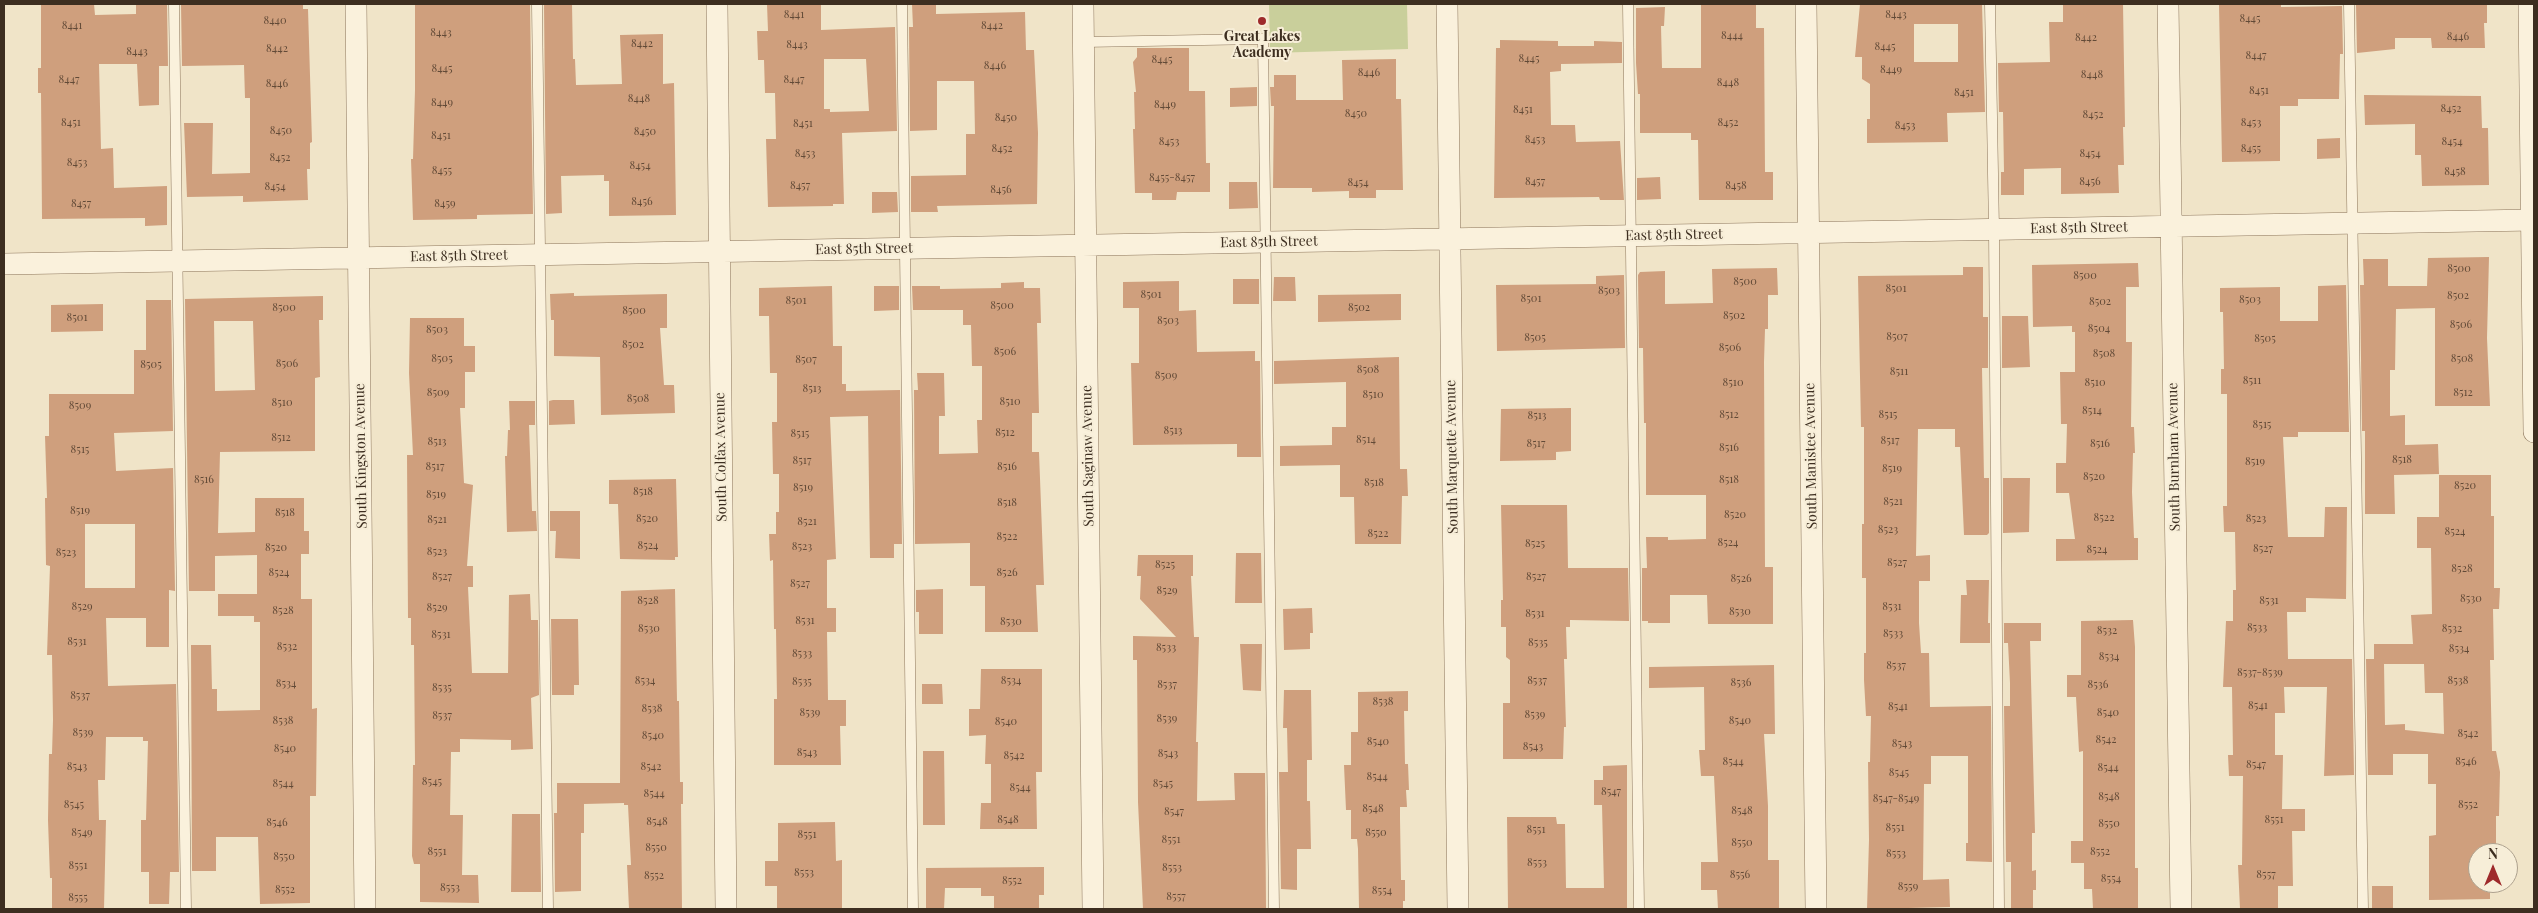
<!DOCTYPE html>
<style>
body{margin:0}
#map{position:relative;width:2538px;height:913px;overflow:hidden;background:#f0e4c8;font-family:"Playfair Display",serif}
canvas{display:block}
.frame{position:absolute;inset:0;border:5px solid #3d2e20;pointer-events:none}
.north{position:absolute;left:2468px;top:843px;width:50px;height:50px;box-sizing:border-box;background:#f7eed8;border:1px solid #ada18e;border-radius:50%;rotate:0deg;font-size:14px;font-weight:700;line-height:20px;text-align:center;color:#3d2e20}
.north::after{content:'';display:block;margin:auto;width:18px;height:22px;background:#9e2a2b;clip-path:polygon(50% 0,100% 100%,50% 72%,0 100%)}
</style>
<div id="map">
<canvas width="2538" height="913"></canvas>
<div class="frame"></div>
<div class="north">N</div>
</div>
<script>
const ctx = document.querySelector('canvas').getContext('2d');
ctx.lineJoin = 'round';
function fillPath(path, color) { ctx.fillStyle = color; ctx.fill(path, 'evenodd'); }
const toPath = rows => new Path2D(rows.map(r => 'M' + r).join(''));
function stroke(path, color, width, dash) { ctx.strokeStyle = color; ctx.lineWidth = width; ctx.lineCap = dash ? 'butt' : 'round'; ctx.setLineDash(dash || []); ctx.stroke(path); }
function write(font, color, halo, rows, align = 'center') {
  ctx.font = font + ' "Playfair Display",serif'; ctx.lineWidth = 4; ctx.setLineDash([]); ctx.textBaseline = 'middle'; ctx.strokeStyle = halo; ctx.fillStyle = color; for (const [text, x, y, turn = 0] of rows) {
    ctx.save(); ctx.translate(x, y); ctx.rotate((+turn || 0) * Math.PI / 180); ctx.textAlign = isNaN(turn) ? turn : align; if (halo) ctx.strokeText(text, 0, 0); ctx.fillText(text, 0, 0); ctx.restore();
  }
}
fillPath(toPath([
 [1269,4,1407,4,1408,49,1270,53]
]), '#c9cf9b');
fillPath(toPath([
 [41,4,94,4,95,15,136,14,136,4,167,4,168,66,159,66,159,105,139,106,137,64,99,64,101,149,113,148,114,188,167,186,167,225,145,226,145,218,42,219,41,93,38,93,38,68,41,68],
 [181,4,303,4,303,9,308,9,312,142,310,143,310,169,307,169,308,200,243,202,243,196,187,197,184,123,213,123,212,174,250,173,250,98,245,98,244,65,182,66],
 [415,4,530,4,533,214,477,215,477,219,413,220,411,159,413,159,415,90],
 [544,4,572,4,573,59,575,59,576,85,622,84,620,35,663,34,663,84,674,83,676,215,609,216,609,181,604,181,604,175,561,176,562,213,546,214],
 [767,4,821,4,821,30,895,27,897,131,842,133,844,204,833,204,833,206,768,207,766,139,776,139,775,93,765,93,764,60,758,60,757,31,768,31],
 [824,59,866,59,869,111,830,112,830,109,824,109],
 [912,4,936,4,936,14,1025,12,1026,50,1034,50,1038,133,1037,204,937,206,938,212,911,212,911,176,966,175,966,134,975,134,974,81,937,81,937,130,910,131,909,27,913,27],
 [1701,4,1756,4,1756,28,1764,28,1765,172,1773,172,1773,200,1699,200,1698,140,1691,140,1691,133,1640,133,1640,94,1638,94,1636,63,1636,8,1665,7,1664,26,1661,26,1662,68,1701,68],
 [1860,4,1982,4,1985,112,1947,113,1948,142,1867,143,1867,119,1870,119,1870,84,1862,79,1862,57,1855,57],
 [1914,24,1958,24,1958,62,1914,62],
 [2063,4,2123,4,2125,127,2123,127,2124,165,2118,165,2119,193,2061,194,2061,168,2024,169,2024,195,2001,195,2001,172,2004,172,2003,112,1999,112,1998,63,2050,62,2049,22,2063,22],
 [2281,4,2281,7,2342,6,2343,54,2340,54,2339,99,2298,99,2298,106,2280,106,2280,161,2222,162,2219,5],
 [2361,4,2487,4,2487,23,2484,23,2485,48,2432,48,2431,38,2395,38,2395,49,2357,53,2356,5],
 [1500,40,1558,41,1558,46,1594,46,1594,41,1622,42,1622,63,1561,64,1561,71,1550,72,1551,125,1575,125,1576,142,1620,141,1624,200,1600,200,1599,197,1494,198,1496,48,1500,48],
 [1137,48,1189,48,1189,91,1205,91,1206,163,1210,163,1210,192,1177,192,1176,200,1152,200,1152,193,1135,193,1133,129,1135,129,1134,92,1136,92,1133,62,1137,57],
 [1396,59,1396,99,1401,99,1403,190,1376,190,1376,198,1349,198,1349,191,1312,192,1312,188,1273,188,1274,106,1271,106,1270,87,1274,87,1274,75,1296,75,1296,100,1343,100,1342,60],
 [1257,87,1257,106,1230,107,1230,88],
 [2364,95,2481,96,2482,128,2488,128,2489,185,2422,186,2421,155,2415,155,2415,124,2365,125],
 [2340,138,2340,158,2317,159,2317,139],
 [1660,177,1661,199,1637,200,1637,178],
 [1229,182,1257,182,1258,208,1229,209],
 [872,192,897,192,898,212,872,213],
 [2489,257,2487,338,2490,406,2435,406,2435,308,2396,309,2395,370,2390,370,2390,416,2405,415,2405,445,2438,444,2439,474,2394,475,2395,514,2365,514,2365,431,2362,431,2360,285,2364,285,2363,259,2388,259,2388,286,2427,286,2428,258],
 [2138,263,2139,287,2126,287,2126,342,2132,342,2131,427,2134,427,2135,453,2133,453,2132,492,2134,538,2138,538,2138,560,2056,561,2056,539,2075,539,2069,493,2056,493,2056,463,2066,463,2067,424,2061,424,2060,372,2075,372,2075,332,2072,332,2072,326,2033,327,2032,265],
 [1963,267,1983,267,1983,317,1988,317,1988,368,1982,368,1984,478,1989,478,1989,533,1987,535,1964,535,1960,447,1955,447,1955,429,1918,429,1916,556,1930,555,1930,581,1919,581,1919,623,1921,653,1929,653,1930,707,1991,706,1992,862,1966,861,1966,843,1968,843,1968,756,1931,756,1931,784,1924,784,1923,880,1949,879,1950,907,1867,909,1869,840,1868,762,1870,762,1871,716,1866,716,1864,680,1864,653,1866,653,1866,578,1862,578,1862,524,1864,524,1864,427,1861,427,1858,276,1963,275],
 [1777,268,1778,295,1768,295,1768,329,1765,329,1764,362,1765,567,1773,567,1773,624,1708,624,1707,595,1670,595,1670,623,1648,623,1648,621,1642,621,1642,568,1647,568,1646,537,1668,537,1668,540,1706,539,1706,495,1646,495,1646,423,1644,423,1643,348,1639,348,1638,275,1640,272,1665,271,1665,304,1713,303,1712,269],
 [1624,275,1625,348,1497,351,1496,285,1596,284,1596,276],
 [1274,277,1295,277,1296,301,1273,301],
 [1233,279,1259,279,1259,304,1233,304],
 [1179,281,1179,311,1196,310,1197,352,1255,351,1255,361,1260,361,1261,457,1237,457,1237,444,1133,445,1131,363,1139,363,1139,308,1123,308,1123,282],
 [1024,282,1024,288,1040,288,1041,323,1037,323,1039,413,1032,413,1032,452,1039,452,1044,585,1036,585,1038,632,985,632,985,586,970,586,970,543,915,544,914,390,918,390,917,373,944,373,945,416,939,416,939,454,978,453,977,420,982,420,982,366,972,366,971,325,963,325,963,310,913,310,912,286,940,286,940,289,1001,288,1001,283],
 [2346,285,2349,432,2298,432,2298,437,2283,437,2288,537,2324,537,2325,507,2347,507,2346,599,2306,598,2306,612,2287,612,2288,659,2352,659,2354,775,2324,776,2327,687,2284,687,2285,713,2275,713,2275,755,2283,755,2282,809,2305,809,2305,831,2292,831,2293,886,2278,886,2278,909,2240,909,2238,865,2242,865,2243,776,2229,776,2228,755,2233,755,2232,687,2223,687,2226,621,2233,621,2233,590,2236,590,2235,532,2224,532,2223,506,2227,506,2227,394,2221,394,2221,369,2224,369,2223,312,2220,312,2220,288,2280,287,2280,321,2318,321,2318,286],
 [832,286,833,346,842,346,842,384,846,384,846,391,900,390,902,544,894,544,894,558,870,558,868,416,830,417,836,559,827,560,827,608,836,608,836,632,827,632,828,700,846,700,846,726,840,726,841,765,774,765,774,699,777,699,776,629,774,629,773,560,770,561,769,534,776,534,776,512,779,512,779,474,773,474,772,422,777,422,777,373,770,373,769,316,759,316,759,288],
 [874,286,899,286,899,310,874,311],
 [574,293,574,296,667,294,667,328,660,328,664,385,674,385,675,413,601,415,600,357,554,356,554,320,551,320,550,294],
 [1401,294,1401,320,1318,322,1318,295],
 [323,296,323,320,319,320,320,377,315,378,315,451,220,452,218,533,255,532,255,498,304,498,304,531,309,531,309,554,301,554,301,599,312,599,312,709,317,708,316,796,310,796,310,903,260,904,258,837,216,837,216,871,192,871,191,645,211,645,212,689,217,689,217,711,260,710,260,622,254,622,254,616,218,616,218,594,257,594,257,555,215,556,215,591,189,591,185,299],
 [214,321,253,321,255,390,215,391],
 [146,300,171,300,173,431,114,433,116,471,173,468,175,591,169,590,169,647,146,647,146,618,106,618,108,686,176,684,179,872,170,872,169,904,149,904,149,872,141,872,141,820,146,820,148,741,143,741,143,737,106,737,105,780,98,780,99,820,106,820,104,909,52,909,52,878,50,878,48,820,49,754,52,754,53,720,52,655,47,655,50,566,46,565,45,498,47,498,45,436,49,436,49,394,134,394,134,350,146,350],
 [85,524,135,524,135,588,85,588],
 [103,304,103,331,51,332,51,305],
 [2002,316,2028,316,2030,367,2002,368],
 [410,318,464,318,464,346,475,346,475,372,465,372,465,408,460,408,464,483,473,485,467,566,473,566,473,587,468,587,472,673,508,673,509,595,530,594,531,620,538,620,539,695,531,698,533,749,511,750,511,740,460,739,460,752,451,752,450,815,463,815,462,875,478,875,479,903,420,902,420,864,414,864,412,856,413,765,415,765,414,645,411,645,411,618,408,618,407,455,413,455,409,373],
 [1399,357,1400,469,1407,469,1408,496,1402,496,1401,544,1355,544,1354,497,1340,497,1340,465,1280,466,1280,446,1332,445,1332,427,1346,427,1346,382,1274,384,1274,361],
 [553,400,574,400,575,424,549,425,549,401],
 [509,401,535,401,535,425,529,425,532,511,536,511,537,531,507,532,505,456,507,456,508,430,510,430],
 [1571,408,1571,451,1556,452,1556,460,1500,461,1501,409],
 [2439,475,2491,475,2491,516,2494,516,2494,588,2500,588,2499,609,2493,609,2494,660,2490,660,2492,751,2496,751,2500,772,2499,816,2496,816,2496,853,2478,853,2478,883,2490,883,2490,899,2429,900,2429,836,2436,835,2436,784,2428,784,2428,754,2393,754,2393,775,2368,775,2366,659,2374,659,2374,644,2413,644,2411,615,2432,614,2431,548,2417,548,2417,517,2439,517],
 [2384,664,2424,664,2425,693,2443,693,2444,734,2405,730,2405,724,2385,725],
 [2003,478,2030,478,2029,532,2003,533],
 [676,479,678,557,675,557,675,560,620,559,618,504,609,504,609,480],
 [1501,505,1567,505,1568,568,1628,568,1629,621,1570,620,1570,627,1566,627,1567,659,1564,659,1566,727,1564,727,1563,759,1503,759,1503,703,1510,703,1510,660,1506,657,1506,627,1501,627,1501,600,1503,600],
 [550,511,580,511,580,559,555,558,556,531,550,531],
 [1236,553,1261,553,1262,603,1235,603],
 [1138,555,1193,555,1193,576,1191,576,1194,637,1199,637,1196,742,1198,742,1197,801,1235,800,1234,773,1265,773,1266,909,1143,909,1138,802,1137,660,1133,660,1133,636,1176,637,1140,599,1141,576,1137,576],
 [1966,580,1989,580,1988,623,1990,623,1990,643,1960,643,1961,595,1967,595],
 [675,589,677,701,679,701,680,782,683,782,683,804,681,804,682,909,629,909,627,865,631,865,628,805,624,805,624,803,584,804,584,833,581,833,581,891,555,892,554,813,557,813,557,783,620,783,621,591],
 [943,589,943,634,919,634,919,612,916,612,916,590],
 [1312,608,1313,633,1310,633,1310,649,1284,650,1283,609],
 [551,619,578,619,579,685,574,685,574,695,552,695],
 [2133,620,2135,647,2135,868,2138,868,2138,909,2093,909,2092,889,2084,889,2084,863,2071,863,2071,841,2083,841,2083,751,2079,752,2076,697,2067,697,2067,675,2081,675,2081,621],
 [2004,623,2041,623,2041,641,2030,641,2035,833,2032,833,2032,871,2036,870,2036,890,2033,890,2033,909,2011,909,2011,862,2006,862,2004,706,2010,706,2010,683,2008,643,2004,643],
 [1240,644,1262,644,1261,691,1243,690],
 [1774,665,1775,734,1764,734,1768,806,1768,860,1779,860,1779,909,1718,909,1717,890,1701,890,1701,862,1718,862,1714,776,1701,776,1699,750,1705,750,1704,687,1649,688,1649,667],
 [981,669,1042,669,1042,772,1036,772,1037,829,980,829,981,803,991,803,991,764,985,764,986,735,969,736,969,709,980,709],
 [922,684,942,684,943,704,922,704],
 [1284,690,1311,690,1312,760,1307,760,1307,801,1310,801,1311,849,1297,849,1297,890,1281,889,1279,772,1288,772,1287,728,1283,728],
 [1408,691,1408,711,1404,711,1405,764,1408,764,1409,790,1406,790,1407,807,1400,807,1400,819,1401,880,1405,880,1405,901,1403,901,1403,909,1359,909,1358,849,1357,839,1351,839,1351,810,1346,810,1344,765,1351,765,1351,732,1358,732,1358,692],
 [923,751,944,751,945,825,923,825],
 [1627,765,1627,909,1508,909,1507,817,1556,817,1557,824,1565,824,1566,888,1604,888,1602,805,1594,805,1594,780,1603,780,1603,766],
 [512,814,540,814,541,892,511,892],
 [835,822,836,861,842,860,842,909,777,909,777,886,765,886,765,861,778,861,778,823],
 [1044,867,1044,895,1039,895,1039,909,994,909,994,896,981,896,981,888,945,888,944,909,926,909,926,868],
 [2372,886,2393,886,2393,909,2372,909]
]), '#cf9f7d');
const service = toPath([
 [174,4,186,909],
 [537,4,548,909],
 [902,4,913,909],
 [1628,4,1639,909],
 [1990,4,1994,230,1999,909],
 [2349,4,2363,909],
 [1083,42,1263,39,1274,909]
]);
const minor = toPath([
 [356,4,365,909],
 [717,4,726,909],
 [1083,4,1093,909],
 [1447,4,1458,909],
 [1806,4,1816,909],
 [2168,4,2181,909],
 [2529,4,2534,432],
 [4,264,2534,220]
]);
stroke(service, '#8d765c', 11);
stroke(minor, '#8d765c', 22);
stroke(service, '#faf1dc', 10);
stroke(minor, '#faf1dc', 21);
for (const [x, y, r, color] of [
 [1262,21,5,"#9e2a2b"]
]) { const dot = new Path2D(); dot.arc(x, y, r, 0, 2 * Math.PI); ctx.fillStyle = color; ctx.fill(dot); stroke(dot, '#f7eed8', 2); }
write('11px', '#624a37', null, [
 ["8441",794,15],
 ["8443",1896,15],
 ["8445",2250,19],
 ["8440",275,21],
 ["8441",72,26],
 ["8442",992,26],
 ["8443",441,33],
 ["8444",1732,36],
 ["8446",2458,37],
 ["8442",2086,38],
 ["8442",642,44],
 ["8443",797,45],
 ["8445",1885,47],
 ["8442",277,49],
 ["8443",137,52],
 ["8447",2256,56],
 ["8445",1529,59],
 ["8445",1162,60],
 ["8446",995,66],
 ["8445",442,69],
 ["8449",1891,70],
 ["8446",1369,73],
 ["8448",2092,75],
 ["8447",69,80],
 ["8447",794,80],
 ["8448",1728,83],
 ["8446",277,84],
 ["8451",2259,91],
 ["8451",1964,93],
 ["8448",639,99],
 ["8449",442,103],
 ["8449",1165,105],
 ["8452",2451,109],
 ["8451",1523,110],
 ["8450",1356,114],
 ["8452",2093,115],
 ["8450",1006,118],
 ["8451",71,123],
 ["8452",1728,123],
 ["8453",2251,123],
 ["8451",803,124],
 ["8453",1905,126],
 ["8450",281,131],
 ["8450",645,132],
 ["8451",441,136],
 ["8453",1535,140],
 ["8453",1169,142],
 ["8454",2452,142],
 ["8452",1002,149],
 ["8455",2251,149],
 ["8453",805,154],
 ["8454",2090,154],
 ["8452",280,158],
 ["8453",77,163],
 ["8454",640,166],
 ["8455",442,171],
 ["8458",2455,172],
 ["8455-8457",1172,178],
 ["8457",1535,182],
 ["8456",2090,182],
 ["8454",1358,183],
 ["8457",800,186],
 ["8458",1736,186],
 ["8454",275,187],
 ["8456",1001,190],
 ["8456",642,202],
 ["8457",81,204],
 ["8459",445,204],
 ["8500",2459,269],
 ["8500",2085,276],
 ["8500",1745,282],
 ["8501",1896,289],
 ["8503",1609,291],
 ["8501",1151,295],
 ["8502",2458,296],
 ["8501",1531,299],
 ["8503",2250,300],
 ["8501",796,301],
 ["8502",2100,302],
 ["8500",1002,306],
 ["8500",284,308],
 ["8502",1359,308],
 ["8500",634,311],
 ["8502",1734,316],
 ["8501",77,318],
 ["8503",1168,321],
 ["8506",2461,325],
 ["8504",2099,329],
 ["8503",437,330],
 ["8507",1897,337],
 ["8505",1535,338],
 ["8505",2265,339],
 ["8502",633,345],
 ["8506",1730,348],
 ["8506",1005,352],
 ["8508",2104,354],
 ["8505",442,359],
 ["8508",2462,359],
 ["8507",806,360],
 ["8506",287,364],
 ["8505",151,365],
 ["8508",1368,370],
 ["8511",1899,372],
 ["8509",1166,376],
 ["8511",2252,381],
 ["8510",1733,383],
 ["8510",2095,383],
 ["8513",812,389],
 ["8509",438,393],
 ["8512",2463,393],
 ["8510",1373,395],
 ["8508",638,399],
 ["8510",1010,402],
 ["8510",282,403],
 ["8509",80,406],
 ["8514",2092,411],
 ["8512",1729,415],
 ["8515",1888,415],
 ["8513",1537,416],
 ["8515",2262,425],
 ["8513",1173,431],
 ["8512",1005,433],
 ["8515",800,434],
 ["8512",281,438],
 ["8514",1366,440],
 ["8517",1890,441],
 ["8513",437,442],
 ["8517",1536,444],
 ["8516",2100,444],
 ["8516",1729,448],
 ["8515",80,450],
 ["8518",2402,460],
 ["8517",802,461],
 ["8519",2255,462],
 ["8517",435,467],
 ["8516",1007,467],
 ["8519",1892,469],
 ["8520",2094,477],
 ["8516",204,480],
 ["8518",1729,480],
 ["8518",1374,483],
 ["8520",2465,486],
 ["8519",803,488],
 ["8518",643,492],
 ["8519",436,495],
 ["8521",1893,502],
 ["8518",1007,503],
 ["8519",80,511],
 ["8518",285,513],
 ["8520",1735,515],
 ["8522",2104,518],
 ["8520",647,519],
 ["8523",2256,519],
 ["8521",437,520],
 ["8521",807,522],
 ["8523",1888,530],
 ["8524",2455,532],
 ["8522",1378,534],
 ["8522",1007,537],
 ["8524",1728,543],
 ["8525",1535,544],
 ["8524",648,546],
 ["8523",802,547],
 ["8520",276,548],
 ["8527",2263,549],
 ["8524",2097,550],
 ["8523",437,552],
 ["8523",66,553],
 ["8527",1897,563],
 ["8525",1165,565],
 ["8528",2462,569],
 ["8524",279,573],
 ["8526",1007,573],
 ["8527",442,577],
 ["8527",1536,577],
 ["8526",1741,579],
 ["8527",800,584],
 ["8529",1167,591],
 ["8530",2471,599],
 ["8528",648,601],
 ["8531",2269,601],
 ["8529",82,607],
 ["8531",1892,607],
 ["8529",437,608],
 ["8528",283,611],
 ["8530",1740,612],
 ["8531",1535,614],
 ["8531",805,621],
 ["8530",1011,622],
 ["8533",2257,628],
 ["8530",649,629],
 ["8532",2452,629],
 ["8532",2107,631],
 ["8533",1893,634],
 ["8531",441,635],
 ["8531",77,642],
 ["8535",1538,643],
 ["8532",287,647],
 ["8533",1166,648],
 ["8534",2459,649],
 ["8533",802,654],
 ["8534",2109,657],
 ["8537",1896,666],
 ["8537-8539",2260,673],
 ["8534",645,681],
 ["8534",1011,681],
 ["8537",1537,681],
 ["8538",2458,681],
 ["8535",802,682],
 ["8536",1741,683],
 ["8534",286,684],
 ["8537",1167,685],
 ["8536",2098,685],
 ["8535",442,688],
 ["8537",80,696],
 ["8538",1383,702],
 ["8541",2258,706],
 ["8541",1898,707],
 ["8538",652,709],
 ["8539",810,713],
 ["8540",2108,713],
 ["8539",1535,715],
 ["8537",442,716],
 ["8539",1167,719],
 ["8538",283,721],
 ["8540",1740,721],
 ["8540",1006,722],
 ["8539",83,733],
 ["8542",2468,734],
 ["8540",653,736],
 ["8542",2106,740],
 ["8540",1378,742],
 ["8543",1902,744],
 ["8543",1533,747],
 ["8540",285,749],
 ["8543",807,753],
 ["8543",1168,754],
 ["8542",1014,756],
 ["8544",1733,762],
 ["8546",2466,762],
 ["8547",2256,765],
 ["8543",77,767],
 ["8542",651,767],
 ["8544",2108,768],
 ["8545",1899,773],
 ["8544",1377,777],
 ["8545",432,782],
 ["8544",283,784],
 ["8545",1163,784],
 ["8544",1020,788],
 ["8547",1611,792],
 ["8544",654,794],
 ["8548",2109,797],
 ["8547-8549",1896,799],
 ["8545",74,805],
 ["8552",2468,805],
 ["8548",1373,809],
 ["8548",1742,811],
 ["8547",1174,812],
 ["8548",1008,820],
 ["8551",2274,820],
 ["8548",657,822],
 ["8546",277,823],
 ["8550",2109,824],
 ["8551",1895,828],
 ["8551",1536,830],
 ["8549",82,833],
 ["8550",1376,833],
 ["8551",807,835],
 ["8551",1171,840],
 ["8550",1742,843],
 ["8550",656,848],
 ["8551",437,852],
 ["8552",2100,852],
 ["8553",1896,854],
 ["8550",284,857],
 ["8553",1537,863],
 ["8551",78,866],
 ["8553",1172,868],
 ["8553",804,873],
 ["8556",1740,875],
 ["8557",2266,875],
 ["8552",654,876],
 ["8554",2111,879],
 ["8552",1012,881],
 ["8559",1908,887],
 ["8553",450,888],
 ["8552",285,890],
 ["8554",1382,891],
 ["8557",1176,897],
 ["8555",78,898]
]);
write('bold 14px', '#3d2e20', '#f7eed8', [
 ["Great Lakes",1262,37],
 ["Academy",1262,53]
]);
write('14px', '#3d2e20', '#f7eed8', [
 ["East 85th Street",2079,228,-1],
 ["East 85th Street",1674,235,-1],
 ["East 85th Street",1269,242,-1],
 ["East 85th Street",864,249,-1],
 ["East 85th Street",459,256,-1],
 ["South Kingston Avenue",361,456,-91],
 ["South Saginaw Avenue",1088,456,-91],
 ["South Manistee Avenue",1811,456,-91],
 ["South Colfax Avenue",721,457,-91],
 ["South Marquette Avenue",1452,457,-91],
 ["South Burnham Avenue",2174,457,-91]
]);
</script>
